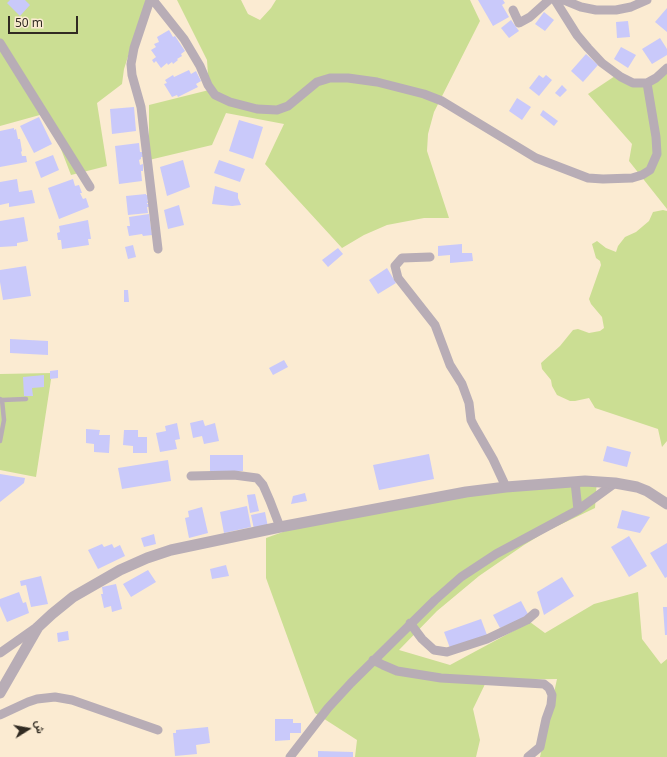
<!DOCTYPE html>
<meta charset="utf-8">
<style>
body{margin:0}
#map{position:relative;width:667px;height:757px;overflow:hidden;background:#fbebd2;font-family:"Noto Sans",Vazirmatn,sans-serif}
canvas{display:block}
.north{position:absolute;left:8px;top:709px;width:40px;height:40px;-webkit-text-stroke:3px #fbebd2;paint-order:stroke;rotate:79deg;font-size:11px;font-weight:700;line-height:16px;text-align:center;color:#312b22}
.north::after{content:'';display:block;margin:auto;width:14px;height:18px;background:#312b22;clip-path:polygon(50% 0,100% 100%,50% 72%,0 100%)}
.scale{position:absolute;left:8px;top:16px;width:70px;height:18px;box-sizing:border-box;border:2px solid #312b22;border-top:0;padding-left:5px;font-size:12px;line-height:14px;white-space:nowrap;color:#312b22;-webkit-text-stroke:3px #fbebd2;paint-order:stroke}
</style>
<div id="map">
<canvas width="667" height="757"></canvas>
<div class="north">ش</div>
<div class="scale">50 m</div>
</div>
<script>
const ctx = document.querySelector('canvas').getContext('2d');
ctx.lineJoin = 'round';
function fillPath(path, color) { ctx.fillStyle = color; ctx.fill(path, 'evenodd'); }
const toPath = rows => new Path2D(rows.map(r => 'M' + r).join(''));
function stroke(path, color, width, dash) { ctx.strokeStyle = color; ctx.lineWidth = width; ctx.lineCap = dash ? 'butt' : 'round'; ctx.setLineDash(dash || []); ctx.stroke(path); }
fillPath(toPath([
 [0,0,146,0,124,69,122,84,97,103,107,166,71,175,47,113,0,126],
 [177,0,241,0,248,14,260,20,271,8,276,0,470,0,480,21,434,112,428,134,427,151,449,218,424,218,387,225,364,235,342,248,265,164,284,124,226,113,212,145,149,160,149,105,209,90,207,60],
 [667,69,667,209,629,161,632,144,588,94,615,76,649,85,660,80],
 [663,210,667,211,667,441,662,447,658,429,595,408,589,398,575,401,570,401,557,395,552,386,551,380,542,369,541,363,560,346,573,330,578,329,589,333,600,331,604,328,602,317,591,304,589,299,601,265,600,261,596,258,592,244,597,241,606,248,616,252,618,246,625,237,636,232,649,221,653,212],
 [52,373,36,477,0,470,0,374],
 [597,479,595,508,547,531,524,545,479,576,437,611,399,650,450,665,530,622,545,633,594,604,638,592,642,639,661,664,667,659,667,757,540,757,557,679,487,680,473,709,480,740,476,757,355,757,357,740,315,713,266,578,266,538,322,518,517,488]
]), '#cbde93');
fillPath(toPath([
 [10,0,25,0,30,5,20,16,7,3],
 [478,0,503,0,505,3,502,5,509,17,493,26],
 [667,8,667,32,655,22],
 [544,12,554,20,545,31,535,24],
 [511,20,519,31,509,38,501,28],
 [628,21,630,37,617,38,616,22],
 [169,30,173,37,175,36,185,51,181,54,182,56,177,59,178,60,173,64,172,62,168,65,167,63,161,68,156,61,154,63,152,60,156,57,151,50,156,47,154,44,159,42,157,37],
 [660,38,667,49,667,55,652,64,642,49],
 [621,47,636,55,628,68,614,59],
 [586,54,598,65,583,82,571,71],
 [189,70,191,74,196,71,201,81,196,84,198,87,178,97,177,95,172,97,164,84,167,83,165,80,173,75,174,77],
 [539,75,543,78,546,75,552,80,539,96,529,88],
 [562,85,567,90,560,97,555,93],
 [517,98,531,107,522,120,509,111],
 [134,107,136,131,112,134,110,109],
 [543,110,558,121,554,126,540,115],
 [39,117,52,144,34,153,20,126],
 [239,120,263,127,253,159,229,151],
 [14,128,14,130,16,129,18,139,20,139,22,151,21,152,22,156,26,156,27,162,0,167,0,131],
 [139,143,140,152,142,152,143,157,141,157,141,159,139,160,140,165,143,164,143,171,141,171,142,181,119,184,115,146],
 [53,155,59,170,41,178,35,162],
 [183,160,190,187,167,196,160,167],
 [219,160,245,169,240,182,214,173],
 [17,179,19,192,32,190,35,203,9,207,9,203,0,205,0,182],
 [73,179,75,186,79,185,82,193,80,193,83,199,86,198,89,207,59,219,48,188],
 [215,186,238,193,238,198,241,205,232,206,212,204],
 [146,194,146,195,149,195,149,199,147,200,149,203,147,203,147,204,149,204,149,207,147,207,148,213,128,215,126,196],
 [179,205,184,225,168,229,164,210],
 [149,214,152,235,143,236,142,234,129,236,127,226,130,226,129,217],
 [24,217,28,241,17,243,17,246,0,247,0,221],
 [88,220,91,239,88,239,89,245,62,249,61,240,58,240,57,233,60,232,59,226],
 [462,244,462,253,472,253,473,261,450,263,450,255,438,256,438,246],
 [133,245,136,257,128,259,125,247],
 [338,248,343,254,328,267,322,260],
 [26,266,31,296,3,300,0,282,0,270],
 [387,268,396,283,378,294,369,280],
 [124,290,128,290,129,302,124,302],
 [10,339,48,341,48,355,10,353],
 [284,360,288,367,273,375,269,368],
 [58,370,58,378,50,379,50,371],
 [44,375,44,387,32,388,33,396,24,396,23,377],
 [203,420,205,426,215,423,219,441,204,444,202,436,193,438,190,423],
 [177,423,180,439,175,440,177,449,160,452,156,433,166,431,165,426],
 [86,429,100,430,99,435,110,435,109,453,94,452,94,444,86,443],
 [124,430,138,430,138,437,147,437,147,453,133,453,133,446,123,445],
 [607,446,631,452,627,467,603,461],
 [429,454,434,479,379,490,373,465],
 [210,455,243,455,243,471,210,471],
 [168,460,171,481,122,489,118,468],
 [0,474,25,478,24,483,0,502],
 [305,493,307,501,291,504,293,496],
 [255,494,259,511,250,513,247,495],
 [247,506,251,527,224,533,220,512],
 [202,507,208,533,189,538,185,518,189,517,188,511],
 [622,510,650,517,640,533,617,528],
 [265,512,268,527,254,529,251,515],
 [154,534,156,544,144,547,141,538],
 [629,536,647,566,629,577,611,547],
 [667,543,667,577,665,578,650,553],
 [102,544,104,547,112,544,114,548,120,545,125,556,98,569,88,550],
 [226,565,229,576,212,579,210,569],
 [148,570,156,582,131,597,123,584],
 [41,576,48,604,31,607,26,585,21,586,20,581],
 [562,577,574,596,544,615,537,592],
 [116,584,122,609,112,612,111,606,104,608,101,594,103,594,102,587],
 [19,592,23,603,26,602,29,613,7,622,0,606,0,599],
 [521,601,529,616,500,628,493,615],
 [663,607,667,607,667,635,665,635],
 [481,619,487,635,450,648,444,632],
 [68,631,69,640,58,642,57,633],
 [275,719,293,719,293,723,301,723,301,733,290,733,290,740,275,741],
 [208,727,210,743,196,745,197,754,175,756,173,733,176,733,176,730],
 [318,751,353,752,353,757,318,757]
]), '#c9c9fa');
stroke(toPath([
 [0,399,2,400,26,399],
 [0,441,4,420,2,400]
]), '#b8adb6', 4.5);
stroke(toPath([
 [150,0,134,48,131,64,132,75,141,107,158,249],
 [153,0,184,39,200,66,208,85,215,95,230,102,257,109,277,110,288,106,317,82,330,78,348,78,377,82,424,94,442,101,536,158,588,178,603,179,632,178,642,175,650,170,657,154,656,137,647,83],
 [555,0,577,35,588,48,602,63,621,77,633,83,647,83,656,78,667,68],
 [564,0,581,7,596,10,616,10,631,7,647,0],
 [513,10,519,23,530,17,549,0],
 [0,43,90,187],
 [430,257,402,258,395,266,398,278,435,325,450,365,462,384,469,403,471,420,474,426,493,459,506,487],
 [191,476,234,475,257,478,263,485,270,501,280,527],
 [575,482,578,510],
 [410,623,422,639,434,650,447,652,487,639,527,620,535,613],
 [0,653,37,627],
 [373,660,383,665,397,671,441,678,544,684,549,688,552,695,551,705,546,719,540,747,528,757],
 [0,715,28,702,37,699,55,697,72,700,158,730],
 [290,757,328,708,351,683,435,600,461,577,496,554,578,510,615,483]
]), '#b8adb6', 9);
stroke(toPath([
 [0,693,38,627,52,614,73,597,120,570,147,558,171,550,280,527,466,492,506,487,585,481,615,483,637,487,647,491,667,504]
]), '#b8adb6', 11);
</script>
